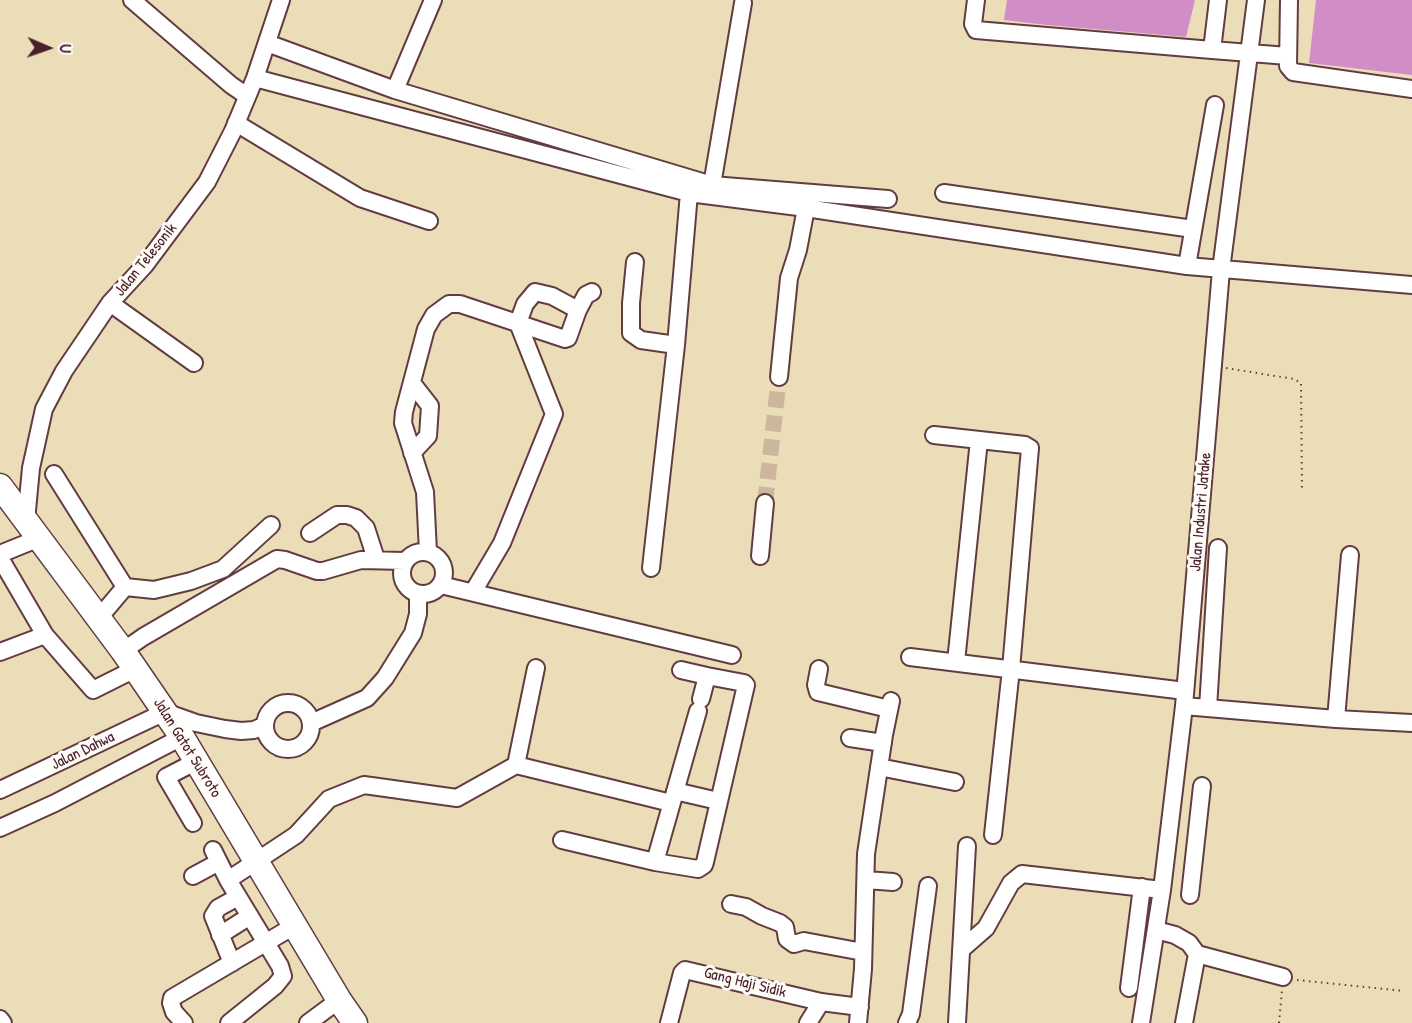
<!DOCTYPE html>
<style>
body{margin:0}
#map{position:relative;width:1412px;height:1023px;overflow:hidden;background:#ecddb9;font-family:"Patrick Hand",sans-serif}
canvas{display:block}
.north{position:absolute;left:18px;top:18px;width:60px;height:60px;-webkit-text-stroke:4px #fdfcf7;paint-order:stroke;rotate:92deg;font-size:16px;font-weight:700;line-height:24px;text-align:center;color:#4a1f2b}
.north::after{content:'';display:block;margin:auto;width:21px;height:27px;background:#4a1f2b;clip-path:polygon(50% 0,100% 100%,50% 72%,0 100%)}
</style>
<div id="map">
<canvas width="1412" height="1023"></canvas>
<div class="north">U</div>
</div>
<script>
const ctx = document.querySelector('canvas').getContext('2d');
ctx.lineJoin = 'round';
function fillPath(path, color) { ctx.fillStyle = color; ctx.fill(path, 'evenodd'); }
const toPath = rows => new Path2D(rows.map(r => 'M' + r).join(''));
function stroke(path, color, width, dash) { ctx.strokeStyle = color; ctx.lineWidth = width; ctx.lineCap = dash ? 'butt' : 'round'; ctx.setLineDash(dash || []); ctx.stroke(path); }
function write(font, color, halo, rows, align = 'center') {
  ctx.font = font + ' "Patrick Hand",sans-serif'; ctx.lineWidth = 6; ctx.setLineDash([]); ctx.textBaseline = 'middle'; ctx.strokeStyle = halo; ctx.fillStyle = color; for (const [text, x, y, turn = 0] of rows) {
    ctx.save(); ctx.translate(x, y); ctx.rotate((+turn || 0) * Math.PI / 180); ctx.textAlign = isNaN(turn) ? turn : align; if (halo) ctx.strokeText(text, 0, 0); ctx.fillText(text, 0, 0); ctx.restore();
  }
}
fillPath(toPath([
 [1007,0,1195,0,1186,37,1047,25,1004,20],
 [1316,0,1412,0,1412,75,1309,63]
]), '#d18ec6');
stroke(toPath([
 [765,503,779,377]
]), '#ccb79d', 16, [16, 8]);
const minor = toPath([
 [132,0,231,85,247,96],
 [976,0,973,24,976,30,1212,50],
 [1218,0,1212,50,1288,56],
 [1289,0,1288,66,1293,72,1412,89],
 [267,43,395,90,712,185,888,199],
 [255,78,689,193,806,208,1187,266,1412,285],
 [395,90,433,0],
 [236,123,360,198,429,221],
 [712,185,743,3],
 [944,193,1193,229],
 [635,262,631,303,631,333,641,340,676,345],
 [1187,266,1215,105],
 [110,303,194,363],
 [779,377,789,278,798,250,806,208],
 [934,435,1025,445,1030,448,1011,669,993,835],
 [412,453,428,436,430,406,412,383],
 [54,474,125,587],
 [26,521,31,468,44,409,64,371,110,303,145,265,207,182,233,131,255,78,281,0],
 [310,533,337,515,347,515,356,518,366,528,376,559],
 '402 573a21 21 0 1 1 42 0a21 21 0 1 1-42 0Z',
 [428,552,425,492,403,423,404,412,426,329,434,315,449,304,460,304,565,339,568,338,578,310,586,295,592,292],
 [0,554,37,539],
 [760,556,765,503],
 [0,558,45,635,93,690,135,669],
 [651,568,676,345,689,193],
 [441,585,732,655],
 [473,592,502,543,554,414,518,323,525,304,535,292,552,296,578,310],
 [98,619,125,587,154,590,191,581,223,569,271,525],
 [123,651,143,637,277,559,285,560,317,571,323,571,361,560,405,561],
 [0,652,45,635],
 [910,657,1185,691],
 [956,662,979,440],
 [819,669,816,685,818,692,889,709],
 [681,670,707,676,701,699],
 '265 726a23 23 0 1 1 46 0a23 23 0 1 1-46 0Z',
 [1184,706,1336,719,1412,723],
 [1208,708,1218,548],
 [1336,719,1350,555],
 [311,723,367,698,385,678,413,633,418,614,418,594],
 [850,738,883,743],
 [516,765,536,668],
 [879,767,955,782],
 [0,790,165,712,196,723,225,729,241,731,254,730,265,725],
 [675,791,718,801],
 [193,823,166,777,197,761],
 [0,828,55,803,182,737],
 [562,840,655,862,698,711],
 [213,850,228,880,280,966,283,976,275,986,229,1023],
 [655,862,698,869,704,865,705,862,746,685,744,683,707,676],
 [193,876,219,862],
 [228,880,296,835,329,799,364,785,457,798,516,765,671,803],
 [866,880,893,882],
 [1190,895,1202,786],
 [731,904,746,907,762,916,780,923,785,927,787,939,794,944,804,941,863,952],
 [1156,930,1175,935,1189,943,1197,954,1283,977],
 [220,935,250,916],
 [962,949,986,928,1011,883,1022,874,1162,890],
 [232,963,213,916,218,908,238,897],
 [1129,988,1142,887],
 [0,1019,3,1023],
 [184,1023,174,1012,171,1003,172,998,294,926],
 [308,1023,339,1000],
 [669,1023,682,973,685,970,821,1002,860,1007],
 [808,1023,821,1002],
 [858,1023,863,969,866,854,884,735,891,701],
 [907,1023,911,1014,928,886],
 [957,1023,967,846],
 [1141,1023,1162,890,1184,706,1221,270,1256,0],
 [1184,1023,1197,954]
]);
const highway = toPath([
 [0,486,123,651,182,737,339,1000,355,1023]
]);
stroke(minor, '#623c40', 20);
stroke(highway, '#623c40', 27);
stroke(toPath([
 [1226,368,1294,379,1301,383,1302,489],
 [1297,980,1404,991],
 [1279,1023,1282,990]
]), '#623c40', 2, [1.5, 4.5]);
stroke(minor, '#fff', 16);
stroke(highway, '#fff', 24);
write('16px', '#4a1f2b', '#fdfcf7', [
 ["Jalan Telesonik",146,260,-51],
 ["Jalan Industri Jatake",1201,512,-85],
 ["Jalan Gatot Subroto",187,748,58],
 ["Jalan Dahwa",83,751,-26],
 ["Gang Haji Sidik",745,983,14]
]);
</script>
